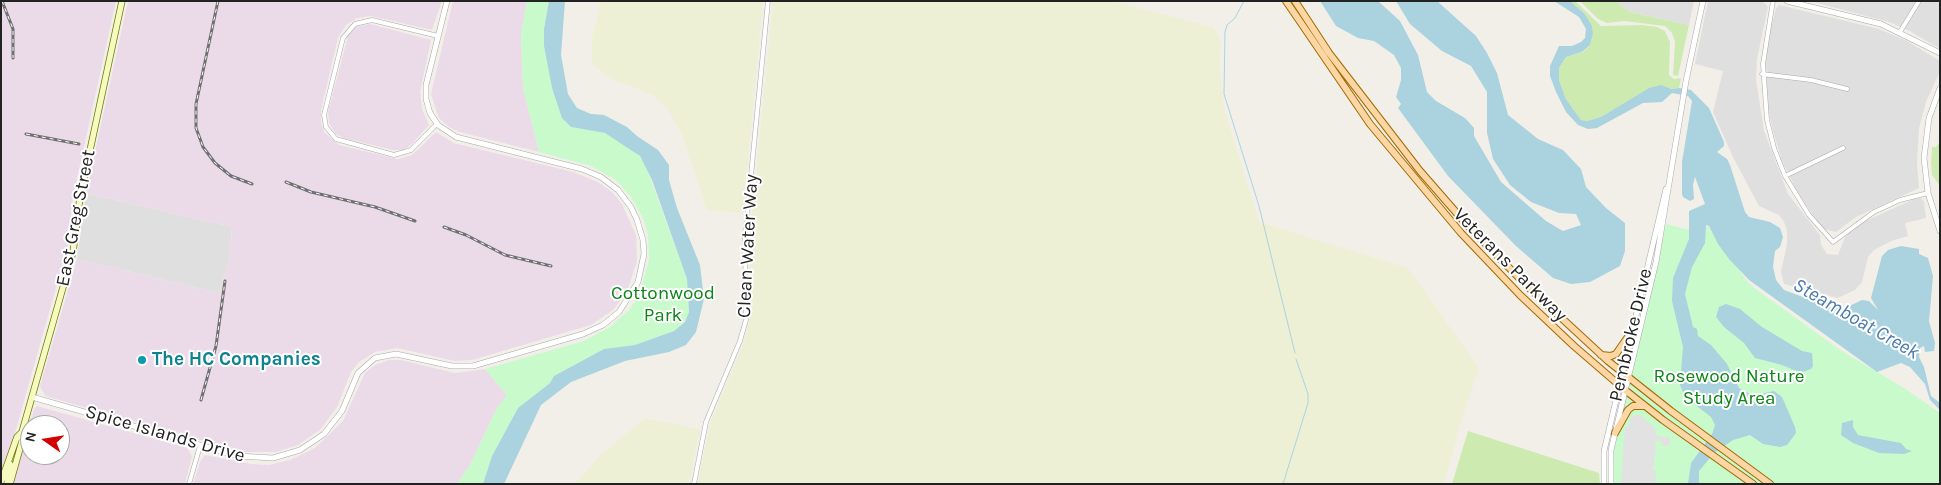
<!DOCTYPE html>
<style>
body{margin:0}
#map{position:relative;width:1941px;height:485px;overflow:hidden;background:#f2efe9;font-family:Karla,sans-serif}
canvas{display:block}
.frame{position:absolute;inset:0;border:2px solid #222;pointer-events:none}
.north{position:absolute;left:20px;top:415px;width:50px;height:50px;box-sizing:border-box;background:#fff;border:1px solid #a7a7a7;border-radius:50%;rotate:283deg;font-size:14px;font-weight:700;line-height:20px;text-align:center;color:#222}
.north::after{content:'';display:block;margin:auto;width:18px;height:22px;background:#d40000;clip-path:polygon(50% 0,100% 100%,50% 72%,0 100%)}
</style>
<div id="map">
<canvas width="1941" height="485"></canvas>
<div class="frame"></div>
<div class="north">N</div>
</div>
<script>
const ctx = document.querySelector('canvas').getContext('2d');
ctx.lineJoin = 'round';
function fillPath(path, color) { ctx.fillStyle = color; ctx.fill(path, 'evenodd'); }
const toPath = rows => new Path2D(rows.map(r => 'M' + r).join(''));
function stroke(path, color, width, dash) { ctx.strokeStyle = color; ctx.lineWidth = width; ctx.lineCap = dash ? 'butt' : 'round'; ctx.setLineDash(dash || []); ctx.stroke(path); }
function write(font, color, halo, rows, align = 'center') {
  ctx.font = font + ' Karla,sans-serif'; ctx.lineWidth = 4; ctx.setLineDash([]); ctx.textBaseline = 'middle'; ctx.strokeStyle = halo; ctx.fillStyle = color; for (const [text, x, y, turn = 0] of rows) {
    ctx.save(); ctx.translate(x, y); ctx.rotate((+turn || 0) * Math.PI / 180); ctx.textAlign = isNaN(turn) ? turn : align; if (halo) ctx.strokeText(text, 0, 0); ctx.fillText(text, 0, 0); ctx.restore();
  }
}
fillPath(toPath([
 [1615,1,1694,1,1689,25,1630,12],
 [1708,1,1760,1,1765,3,1768,7,1757,59,1756,80,1764,131,1788,194,1820,235,1821,245,1827,254,1838,255,1845,237,1859,224,1914,199,1921,198,1924,202,1926,218,1905,223,1908,236,1891,241,1874,250,1868,257,1862,282,1855,290,1844,295,1838,298,1784,284,1781,272,1787,244,1787,230,1784,222,1779,215,1759,206,1733,157,1713,112,1723,71,1695,64],
 [1810,1,1940,1,1940,49,1908,30,1889,22],
 [1779,5,1879,29,1907,41,1940,61,1940,71,1926,102,1919,128,1917,163,1919,188,1856,217,1836,232,1823,229,1799,195,1782,161,1773,131,1768,108,1766,60,1768,37,1776,9],
 [86,193,232,227,230,256,219,293,77,259]
]), '#e0dfdf');
fillPath(toPath([
 [1,1,116,1,73,197,67,249,13,440,1,474],
 [128,1,442,1,432,30,371,16,357,18,346,25,338,38,321,110,321,123,324,132,339,145,398,159,412,155,436,132,454,143,573,172,598,182,612,192,622,204,636,235,637,261,627,292,613,310,591,325,472,360,455,361,397,348,375,352,359,362,351,372,337,407,320,430,298,445,276,452,243,452,45,396,40,386,77,259,219,293,230,256,232,227,86,193],
 [453,1,527,1,521,34,523,88,539,152,460,132,449,127,439,118,431,94],
 [370,24,431,40,420,92,422,109,429,125,411,145,403,150,393,150,343,138,335,133,329,123,328,112,348,36,356,27],
 [389,360,401,360,455,373,485,369,507,395,497,408,470,465,457,484,193,484,200,462,205,455,251,464,269,465,290,460,315,448,343,421,365,373,375,365],
 [37,406,187,448,192,456,185,484,13,484,34,409],
 [30,425,60,425,60,455,30,455]
]), '#ebdbe8');
fillPath(toPath([
 [601,1,763,1,743,213,707,210,682,134,666,107,653,96,637,88,613,80,592,64,592,40],
 [773,1,1110,1,1213,27,1221,42,1220,67,1224,108,1259,222,1408,268,1479,368,1458,432,1444,484,698,484,710,423,744,342,750,318,752,295,749,248],
 [645,418,700,429,689,484,574,484,600,456]
]), '#eef0d5');
fillPath(toPath([
 [1570,1,1575,1,1601,26,1642,25,1657,27,1665,31,1670,42,1669,75,1674,79,1681,78,1679,88,1643,92,1601,117,1587,121,1581,120,1566,99,1559,80,1559,68,1566,57,1583,52,1590,45,1593,34,1584,13],
 [1580,1,1615,1,1630,12,1689,25,1678,76,1673,75,1675,42,1672,33,1665,26,1624,21,1607,23,1598,19],
 [1940,141,1940,186,1932,175,1931,164,1932,147,1936,147],
 [1468,431,1599,473,1600,484,1452,484]
]), '#cdebb0');
fillPath(toPath([
 [527,1,549,1,544,29,544,46,552,88,565,122,571,127,605,133,636,152,645,164,687,279,689,312,685,322,674,331,635,345,604,349,554,376,550,383,518,408,492,456,483,484,457,484,470,465,497,408,507,395,485,369,584,341,610,327,629,310,639,295,649,260,648,234,643,218,631,197,616,180,591,166,539,152,523,88,521,34],
 [1666,224,1693,231,1708,226,1749,284,1840,350,1904,388,1940,413,1940,484,1613,484,1613,455]
]), '#c8facc');
fillPath(toPath([
 [1640,415,1655,428,1657,436,1670,438,1670,442,1668,446,1663,446,1661,441,1654,441,1656,447,1653,470,1656,471,1655,484,1621,484,1625,427,1628,427,1631,416]
]), '#e2e2e2');
fillPath(toPath([
 [549,1,565,1,561,55,568,94,577,108,591,114,604,115,627,127,637,136,658,150,669,165,669,180,677,208,700,265,704,299,696,332,686,345,669,352,625,361,571,382,541,405,504,484,483,484,492,456,518,408,550,383,554,376,604,349,635,345,674,331,685,322,689,312,687,279,652,180,640,156,605,133,571,127,562,118,552,88,544,46,544,29],
 [1320,1,1378,1,1400,21,1418,55,1427,92,1436,101,1465,118,1474,128,1474,136,1501,182,1546,221,1563,231,1581,225,1576,214,1559,213,1531,202,1510,185,1493,159,1487,133,1487,92,1471,66,1442,51,1410,24,1396,1,1437,1,1476,36,1487,53,1497,73,1508,115,1538,139,1563,150,1581,169,1586,187,1606,208,1625,223,1625,251,1620,266,1590,282,1571,284,1553,278,1516,246,1448,176,1398,108,1401,104,1396,97,1401,80,1401,68,1394,55,1374,41,1358,38,1336,26],
 [1554,1,1570,1,1584,13,1592,26,1593,34,1590,45,1582,52,1566,57,1559,68,1559,80,1566,99,1581,120,1587,121,1601,117,1649,88,1661,85,1671,89,1679,88,1691,90,1709,108,1724,142,1724,146,1717,152,1727,159,1730,165,1745,212,1749,217,1770,222,1780,228,1783,237,1780,247,1775,251,1773,267,1776,280,1784,290,1830,307,1843,309,1862,300,1869,301,1878,310,1871,298,1882,256,1888,250,1901,246,1919,249,1919,254,1928,258,1933,276,1929,321,1935,343,1934,351,1925,352,1924,346,1920,348,1919,357,1924,367,1931,396,1940,403,1940,410,1930,400,1925,384,1910,367,1901,363,1877,372,1749,280,1729,259,1718,244,1709,226,1706,225,1705,243,1692,267,1685,294,1693,327,1697,329,1698,336,1711,345,1727,364,1739,388,1745,392,1757,395,1774,391,1782,397,1795,427,1796,433,1787,445,1780,447,1763,444,1750,435,1733,440,1714,453,1699,471,1699,484,1688,484,1691,463,1712,434,1715,425,1711,417,1685,397,1680,385,1683,347,1672,301,1673,278,1689,239,1689,211,1705,204,1695,177,1693,185,1694,199,1690,201,1683,197,1682,194,1682,162,1692,101,1688,96,1672,93,1662,102,1643,103,1597,128,1588,129,1578,125,1566,112,1556,92,1550,76,1550,66,1559,46,1572,46,1581,42,1585,38,1586,29,1579,17],
 [1726,304,1740,309,1762,327,1802,351,1812,353,1813,366,1811,369,1803,372,1794,370,1782,365,1755,358,1744,343,1724,327,1716,317,1719,307],
 [1853,420,1853,427,1858,435,1901,443,1906,449,1912,451,1904,454,1879,453,1853,443,1841,435,1842,423]
]), '#aad3df');
stroke(toPath([
 [1244,1,1235,18,1227,25,1225,32,1224,94,1259,206,1295,353],
 [1283,484,1308,403,1308,394,1296,359]
]), '#aad3df', 1);
const minor = toPath([
 [1773,1,1763,64,1767,120,1774,148,1785,176,1809,215,1833,242,1874,212,1900,200,1928,193],
 [1900,32,1919,1],
 [1762,74,1811,80,1847,89],
 [437,124,411,150,394,155,336,139,326,127,324,115,343,38,355,24,372,20,438,36],
 [1785,176,1843,148],
 [189,484,200,446],
 [694,484,706,422,740,341,746,320,745,237,768,1]
]);
const tertiary = toPath([
 [1787,1,1881,24,1940,53],
 [1940,88,1929,118,1924,158,1928,193,1940,231],
 [32,397,238,456,273,458,300,450,324,434,342,411,358,373,375,358,396,354,452,366,473,366,583,334,603,325,619,312,638,282,644,254,643,240,637,220,631,207,618,190,601,177,582,169,456,137,438,125,430,113,426,99,426,85,447,1],
 [1604,484,1604,451,1666,189],
 [1611,484,1611,450,1656,262,1686,81,1703,1]
]);
const secondary = toPath([
 [1,482,17,437,22,432],
 [7,484,10,464],
 [10,484,22,441,22,432,73,252,80,197,122,1]
]);
const primary = toPath([
 [1286,1,1370,124,1461,233,1520,295,1574,346,1625,390,1663,420,1753,484],
 [1295,1,1329,53,1420,171,1468,226,1528,287,1608,361,1671,411,1770,484],
 [1601,355,1611,356,1616,354,1632,331],
 [1615,433,1628,410,1633,406,1644,406]
]);
stroke(minor, '#a9a9a9', 5);
stroke(tertiary, '#a9a9a9', 6);
stroke(secondary, '#707d05', 7);
stroke(primary, '#a06b00', 8);
stroke(minor, '#fff', 4);
stroke(tertiary, '#fff', 5);
stroke(secondary, '#f7fabf', 5.5);
stroke(primary, '#fcd6a4', 6);
const rail = toPath([
 [2,1,13,29,13,58],
 [218,1,196,104,196,128,203,147,215,163,231,176,252,184],
 [26,134,79,144],
 [286,182,311,192,375,207,415,221],
 [444,227,466,235,505,255,551,266],
 [201,400,216,346,225,281]
]);
stroke(rail, '#707070', 3);
stroke(rail, '#fff', 1, [4]);
for (const [x, y, r, color] of [
 [142,360,5,"#0f9aa8"]
]) { const dot = new Path2D(); dot.arc(x, y, r, 0, 2 * Math.PI); ctx.fillStyle = color; ctx.fill(dot); stroke(dot, '#fff', 2); }
write('19px', '#222', '#fff', [
 ["East Greg Street",76,218,-79],
 ["Clean Water Way",748,246,-87],
 ["Veterans Parkway",1510,265,45],
 ["Pembroke Drive",1631,335,-77],
 ["Spice Islands Drive",165,434,16]
]);
write('19px', '#0c8416', '#fff', [
 ["Cottonwood",663,294],
 ["Park",663,316],
 ["Rosewood Nature",1729,377],
 ["Study Area",1729,399]
]);
write('bold 19px', '#0d838f', '#fff', [
 ["The HC Companies",152,360]
], 'left');
write('italic 20px', '#4a7aab', '#fff', [
 ["Steamboat Creek",1856,319,30]
]);
</script>
